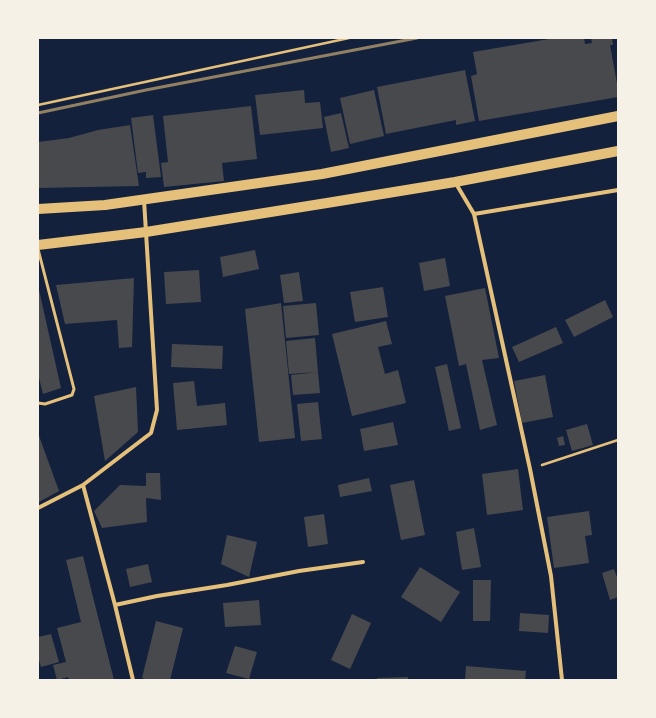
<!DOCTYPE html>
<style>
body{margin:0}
#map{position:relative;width:656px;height:718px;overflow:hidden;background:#14213d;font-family:"Sofia Sans Condensed",sans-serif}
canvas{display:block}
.frame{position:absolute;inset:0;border:39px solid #f6f1e7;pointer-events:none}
</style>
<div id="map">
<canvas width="656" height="718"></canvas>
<div class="frame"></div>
</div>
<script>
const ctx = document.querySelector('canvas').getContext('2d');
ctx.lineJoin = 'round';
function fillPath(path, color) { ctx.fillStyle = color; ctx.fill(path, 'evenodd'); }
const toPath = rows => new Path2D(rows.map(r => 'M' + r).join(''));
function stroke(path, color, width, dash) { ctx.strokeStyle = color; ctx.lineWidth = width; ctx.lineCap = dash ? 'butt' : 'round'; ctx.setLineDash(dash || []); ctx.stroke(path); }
fillPath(toPath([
 [555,38,568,38,568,39,584,38,585,44,592,43,591,38,612,38,613,45,610,45,618,89,618,97,479,121,471,76,477,74,473,52],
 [465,70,475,121,456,125,456,120,386,134,377,87],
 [304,90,305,103,320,102,323,128,260,135,255,95],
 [374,90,384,136,350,144,340,98],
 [251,106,257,159,222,163,224,181,164,187,161,163,168,162,163,116],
 [341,113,349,148,331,152,324,117],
 [153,115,161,177,146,178,146,172,138,173,131,118],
 [130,125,139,186,38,188,38,142,69,138,98,130],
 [255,250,259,269,223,277,220,257],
 [445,258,450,286,424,291,419,263],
 [199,270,201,302,166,304,164,272],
 [299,272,303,301,284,303,280,275],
 [134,278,132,347,119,348,117,320,65,324,56,285],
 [383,287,388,317,355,322,350,292],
 [485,288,499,358,482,360,497,425,480,430,466,364,459,366,445,296],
 [38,290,39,290,61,388,43,394,38,374],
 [605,300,613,317,574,337,565,320],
 [281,303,295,438,259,442,245,309],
 [316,303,319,335,286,338,283,306],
 [386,321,392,344,378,347,385,374,398,370,406,403,352,416,332,334],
 [556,327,563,343,519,362,512,347],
 [315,338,318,372,289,374,286,341],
 [172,344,223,346,222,369,171,367],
 [447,364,461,428,449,431,435,367],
 [318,372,320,393,293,395,291,375],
 [545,375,553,417,522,423,514,381],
 [194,381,197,406,225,403,227,425,177,430,173,383],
 [136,387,138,432,105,461,94,396],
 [318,402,322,439,301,441,297,404],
 [393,422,398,445,364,451,360,429],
 [587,424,593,445,572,451,566,430],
 [38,433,59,491,39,502,38,499],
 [563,436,565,445,559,446,557,438],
 [518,469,523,510,487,515,482,474],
 [146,473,160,473,161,500,146,498,147,522,102,528,94,511,120,485,146,486],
 [369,478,372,491,340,497,338,485],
 [414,480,425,535,401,540,390,485],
 [589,511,592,535,585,536,589,563,554,568,547,517],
 [324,514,328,544,308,547,304,517],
 [474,528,481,567,462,570,456,532],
 [227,535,257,542,249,577,221,564],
 [83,556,93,597,114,680,69,680,68,677,57,680,53,665,66,662,57,628,81,622,66,560],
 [148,564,152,582,130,587,126,569],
 [420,567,460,592,441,622,401,597],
 [614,569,618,580,618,597,610,600,602,573],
 [473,580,491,580,490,621,473,621],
 [259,600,261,625,225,627,223,603],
 [520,613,549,615,548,633,519,631],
 [352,614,371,623,350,669,331,660],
 [156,621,183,628,170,680,149,680,142,678],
 [51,634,59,662,41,667,38,657,38,637],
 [235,646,257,652,249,679,226,673],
 [466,666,526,671,525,680,465,680],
 [408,677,408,680,377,680,377,678]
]), '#48494c');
stroke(toPath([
 [38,105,349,38],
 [542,465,618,440]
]), '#e5c07b', 2.5);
stroke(toPath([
 [38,249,74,389,72,395,45,404,38,403]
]), '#e5c07b', 3);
stroke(toPath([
 [455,182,474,214,618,190],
 [474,214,530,469,551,576,562,680],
 [83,485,115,605,133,680],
 [38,508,83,485,151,433,157,410,144,200],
 [115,605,157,596,227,585,299,571,363,562]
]), '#e5c07b', 4);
stroke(toPath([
 [38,209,105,205,322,174,618,116],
 [38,245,146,232,333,202,455,182,618,151]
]), '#e5c07b', 10);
stroke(toPath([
 [38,113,146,90,417,38]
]), '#918062', 3);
</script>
